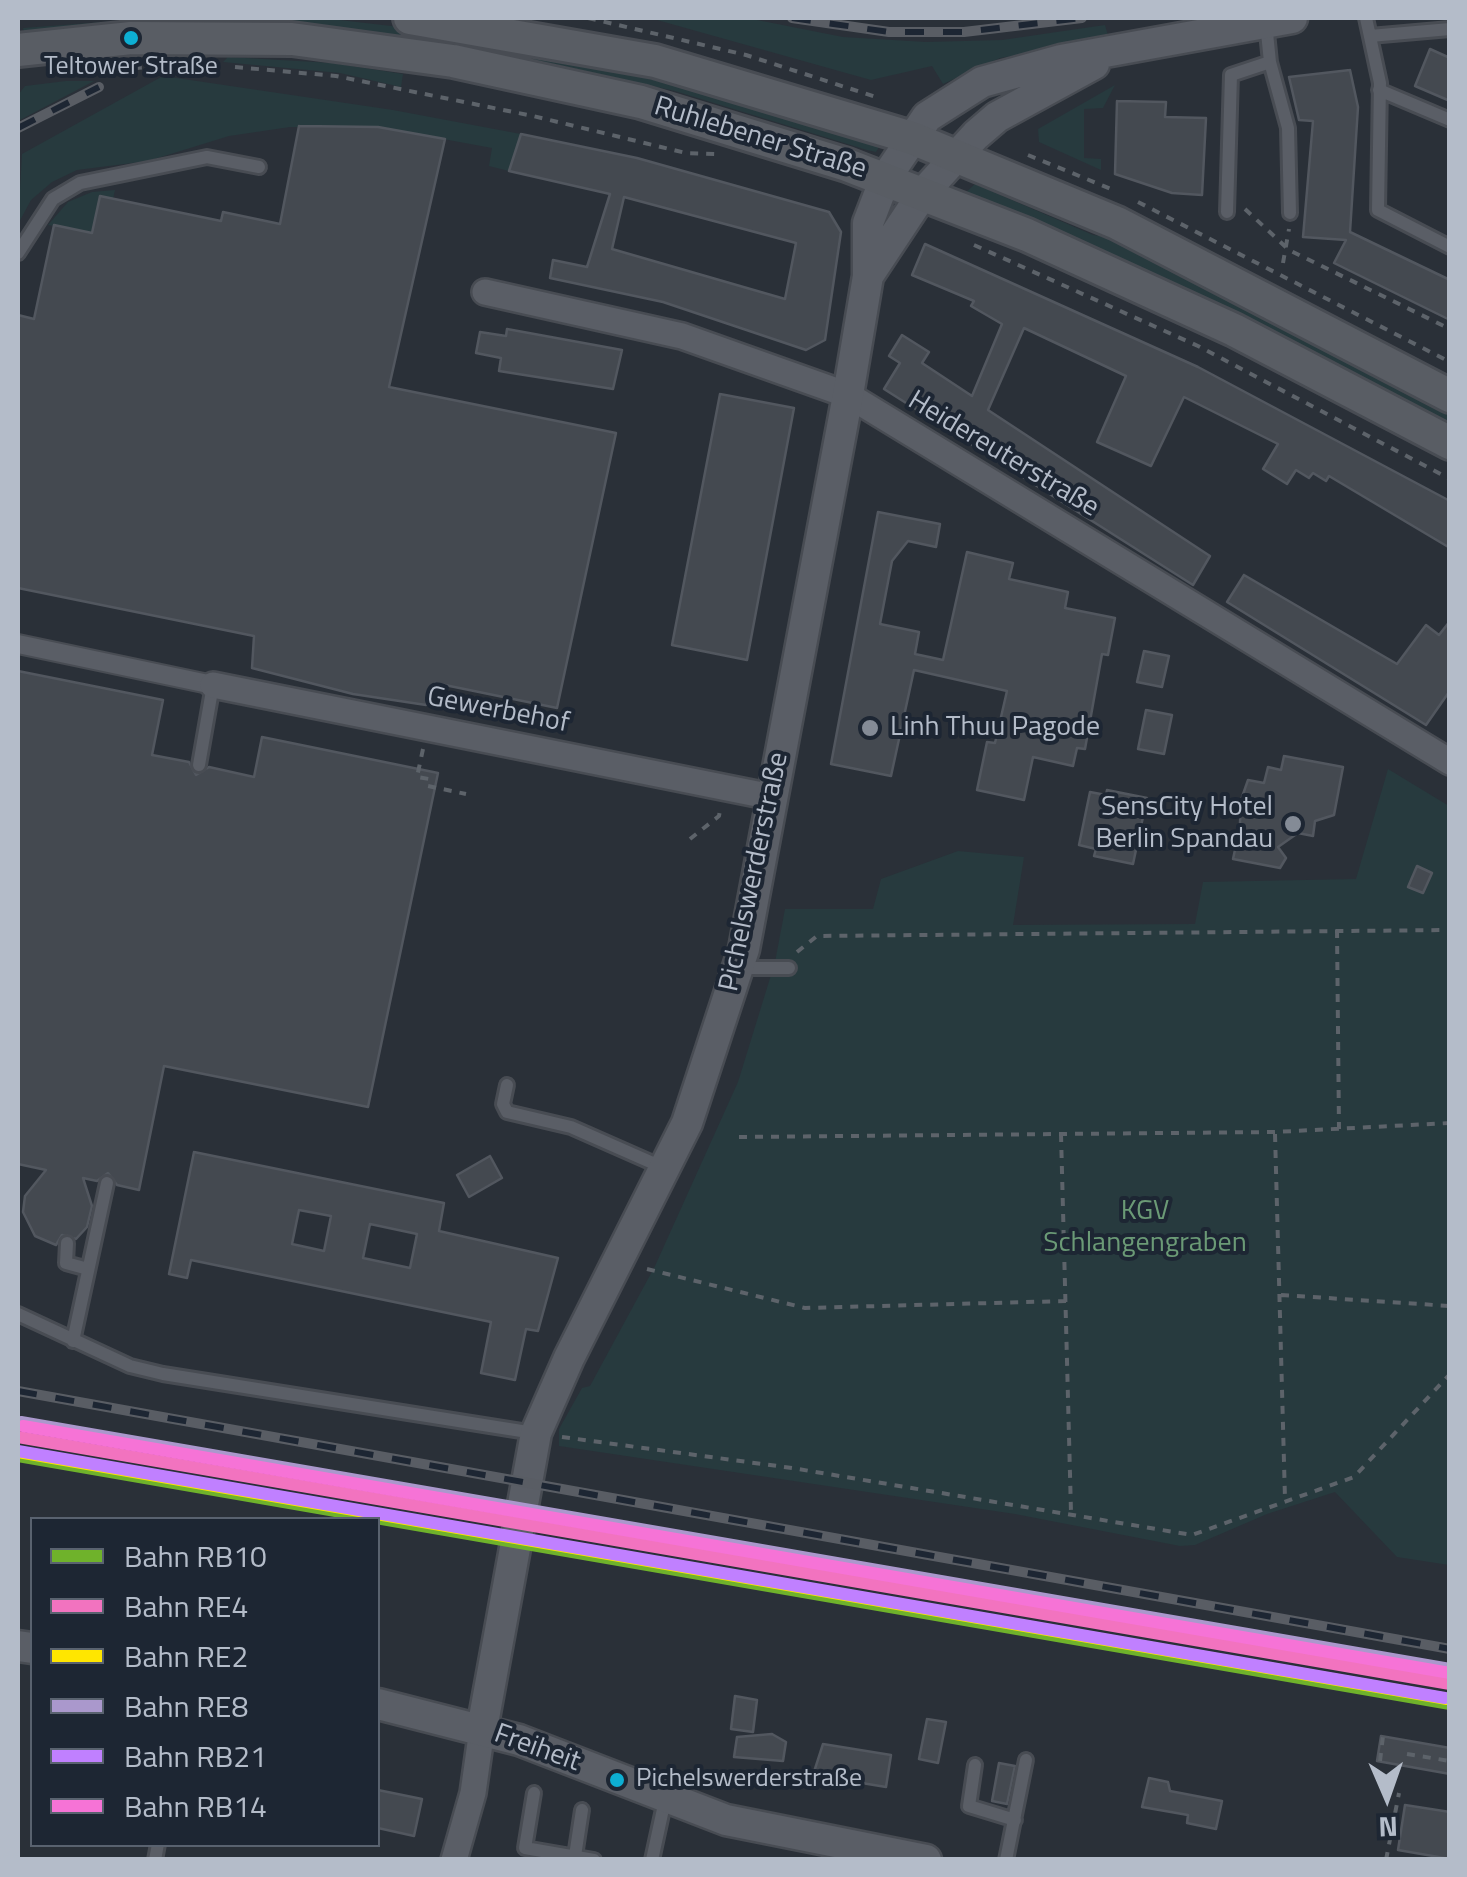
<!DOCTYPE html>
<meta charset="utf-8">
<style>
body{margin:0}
#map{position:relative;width:1467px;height:1877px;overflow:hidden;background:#2a3038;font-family:"Titillium Web",sans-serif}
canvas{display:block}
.frame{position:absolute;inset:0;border:20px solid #b4bcc9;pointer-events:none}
.legend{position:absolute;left:30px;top:1517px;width:350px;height:330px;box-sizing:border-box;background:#1d2633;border:2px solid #59626f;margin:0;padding:12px 18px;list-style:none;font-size:30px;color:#b4bcc9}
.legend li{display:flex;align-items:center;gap:20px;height:50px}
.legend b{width:50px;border:2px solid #59626f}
.north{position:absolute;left:1337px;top:1747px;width:100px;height:100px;-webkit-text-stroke:8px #1d2633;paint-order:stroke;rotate:178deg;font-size:28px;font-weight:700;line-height:40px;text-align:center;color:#b4bcc9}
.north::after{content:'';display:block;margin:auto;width:35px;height:45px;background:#b4bcc9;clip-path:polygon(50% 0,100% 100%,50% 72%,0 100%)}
</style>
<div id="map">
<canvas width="1467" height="1877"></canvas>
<div class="frame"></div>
<ul class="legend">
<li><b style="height:12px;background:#6fb22b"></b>Bahn RB10</li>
<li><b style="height:12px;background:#f273bf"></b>Bahn RE4</li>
<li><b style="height:12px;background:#ffe600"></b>Bahn RE2</li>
<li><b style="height:12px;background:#aa98cc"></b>Bahn RE8</li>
<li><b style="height:12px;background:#c080ff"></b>Bahn RB21</li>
<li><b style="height:12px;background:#f673d6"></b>Bahn RB14</li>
</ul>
<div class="north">N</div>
</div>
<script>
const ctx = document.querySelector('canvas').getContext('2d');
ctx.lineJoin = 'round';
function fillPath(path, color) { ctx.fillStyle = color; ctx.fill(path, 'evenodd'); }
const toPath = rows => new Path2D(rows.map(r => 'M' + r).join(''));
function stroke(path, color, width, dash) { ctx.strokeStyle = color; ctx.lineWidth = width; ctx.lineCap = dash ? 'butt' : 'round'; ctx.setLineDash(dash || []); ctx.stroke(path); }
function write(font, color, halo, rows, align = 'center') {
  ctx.font = font + ' "Titillium Web",sans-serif'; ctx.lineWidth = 8; ctx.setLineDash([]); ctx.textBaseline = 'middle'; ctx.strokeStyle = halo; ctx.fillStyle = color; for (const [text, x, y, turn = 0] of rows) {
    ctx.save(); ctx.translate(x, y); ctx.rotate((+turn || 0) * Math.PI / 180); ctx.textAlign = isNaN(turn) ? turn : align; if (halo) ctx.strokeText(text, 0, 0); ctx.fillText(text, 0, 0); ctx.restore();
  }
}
fillPath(toPath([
 [157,18,322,18,426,30,677,78,882,142,876,152,867,150,675,91,544,62,25,38,23,28],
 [650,18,747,18,843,37,926,42,1002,40,1105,25,1109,39,1000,58,943,84,932,66,871,80],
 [228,57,333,63,403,74,401,87,340,73,223,62],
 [163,76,393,110,521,134,509,171,489,166,492,148,378,127,290,127,229,136,148,161,77,170,52,182,31,200,18,224,22,154],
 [66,81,94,81,18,121,18,95,25,86],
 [1115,85,1103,108,1084,109,1084,158,1101,159,1101,170,1039,142,1038,129],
 [975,184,1093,235,1121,239,1449,407,1449,432,962,196],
 [115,190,113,199,100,196,92,233,48,225,68,202,92,192],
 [1388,769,1449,806,1449,1565,1397,1557,1335,1492,1267,1514,1195,1545,1180,1546,1015,1514,559,1446,559,1429,582,1388,590,1386,655,1266,738,1082,775,962,785,909,873,909,881,879,958,851,1024,857,1013,925,1195,924,1203,882,1356,879]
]), '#273a3e');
const building = toPath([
 [1430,49,1450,58,1450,101,1415,86,1430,49],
 [1350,70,1358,107,1350,232,1450,280,1450,320,1334,263,1346,240,1303,237,1313,121,1299,120,1289,77,1350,70],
 [1117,101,1166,102,1165,117,1206,118,1202,195,1172,193,1115,174,1117,101],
 [299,126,378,127,445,139,389,387,616,433,557,708,435,683,426,705,353,694,252,668,254,636,18,588,18,315,34,319,54,225,92,233,100,196,221,221,223,212,280,224,299,126],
 [521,134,637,158,829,212,841,232,825,340,806,350,663,302,550,278,553,260,587,267,610,194,509,171,521,134],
 [624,197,796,243,785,299,612,249,624,197],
 [925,244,1198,367,1450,501,1450,548,1329,476,1326,481,1313,473,1309,478,1296,470,1287,484,1263,469,1278,444,1184,397,1151,466,1097,442,1126,376,1024,328,988,410,1210,556,1193,585,884,389,900,363,889,356,902,335,929,352,922,363,972,396,1002,324,971,306,974,301,912,275,925,244],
 [507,329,622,350,613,389,499,371,501,358,476,353,480,332,506,336,507,329],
 [720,394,794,408,747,660,672,645,720,394],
 [878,512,940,524,936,547,908,541,892,561,880,624,919,632,915,654,943,660,967,552,1013,563,1009,579,1068,592,1065,608,1115,618,1108,655,1102,654,1085,749,1077,748,1073,766,1033,757,1024,800,977,790,987,742,995,743,1007,691,914,670,891,776,831,764,878,512],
 [1244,575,1397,664,1426,625,1439,635,1450,621,1449,692,1426,725,1227,602,1244,575],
 [1144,651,1169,656,1162,687,1137,682,1144,651],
 [18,671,163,700,152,755,189,762,196,775,209,767,254,777,262,737,438,773,368,1107,164,1066,139,1190,117,1185,108,1173,97,1181,83,1178,92,1206,87,1227,76,1239,62,1235,56,1245,35,1236,23,1212,25,1196,46,1170,18,1164,18,671],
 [1146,710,1172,715,1164,754,1138,749,1146,710],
 [1284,756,1343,767,1334,815,1315,821,1313,836,1298,833,1278,847,1286,858,1280,868,1233,859,1238,836,1245,831,1240,823,1241,800,1248,780,1264,783,1268,767,1281,770,1284,756],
 [1107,790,1147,798,1133,864,1094,856,1096,849,1079,845,1090,792,1106,795,1107,790],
 [1417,866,1432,873,1423,893,1408,887,1417,866],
 [194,1152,444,1203,439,1231,558,1258,538,1331,526,1329,515,1380,481,1373,491,1322,191,1260,187,1278,169,1274,194,1152],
 [299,1210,331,1216,324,1251,292,1244,299,1210],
 [370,1224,417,1234,410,1268,363,1258,370,1224],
 [490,1156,502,1178,469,1197,457,1175,490,1156],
 [735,1696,757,1700,753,1732,731,1729,735,1696],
 [927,1719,946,1722,938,1763,919,1759,927,1719],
 [772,1734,786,1742,783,1761,734,1757,737,1737,772,1734],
 [1381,1736,1450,1748,1450,1774,1377,1761,1381,1736],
 [823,1744,891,1755,886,1787,813,1775,823,1744],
 [999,1763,1015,1766,1007,1804,992,1801,999,1763],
 [1149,1778,1168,1782,1170,1791,1222,1801,1216,1829,1187,1823,1188,1815,1142,1807,1149,1778],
 [378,1790,422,1799,414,1836,378,1828,378,1790],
 [1405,1805,1450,1812,1450,1859,1398,1850,1405,1805]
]);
fillPath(building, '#444950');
stroke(building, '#52575f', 2.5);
const service = toPath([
 [1366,18,1380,83,1378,210,1450,247],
 [1370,36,1450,29],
 [1270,62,1288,128,1290,213],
 [1379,90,1450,120],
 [1227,212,1231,75,1270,62,1266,23],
 [18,253,53,199,80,183,207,157,259,167],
 [199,765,213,685],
 [738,968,789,968],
 [507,1085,503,1104,507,1112,571,1127,664,1168],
 [67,1243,66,1263,88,1269],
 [18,1314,130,1366,163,1374,534,1433],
 [73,1341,107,1183],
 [975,1765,969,1806,1015,1820],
 [534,1793,525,1848,594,1860],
 [575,1856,582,1810],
 [155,1860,158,1844],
 [652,1860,665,1800],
 [1006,1860,1026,1760]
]);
const pedestrian = toPath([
 [18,644,213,685]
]);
const minor = toPath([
 [485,292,682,336,848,395,1450,762],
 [213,685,772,797],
 [454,1860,473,1793,482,1729]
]);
const tertiary = toPath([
 [868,276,923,193,976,135,997,117,1094,64],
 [18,1646,32,1648],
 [378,1704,519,1740,726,1820,926,1860],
 [482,1729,536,1433,569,1358,687,1123,744,949,848,395,868,276,868,223,885,179,927,117,982,82,1061,60,1292,18]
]);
const secondary = toPath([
 [410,18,655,61,912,138,1117,223,1450,396],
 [18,50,131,38,292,39,453,61,641,102,847,165,1027,235,1234,330,1450,443]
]);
stroke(service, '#484c53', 18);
stroke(pedestrian, '#484c53', 22);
stroke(minor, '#484c53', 30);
stroke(tertiary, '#484c53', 35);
stroke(secondary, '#484c53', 38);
stroke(toPath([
 [588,18,746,55,879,98],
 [235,67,336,76,533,116,686,153,716,154],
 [86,72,161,66],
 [1028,155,1111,189],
 [1138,202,1450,362],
 [1245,209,1289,250,1450,329],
 [974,245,1198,346,1450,479],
 [1283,263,1289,229],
 [423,749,417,777,429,779,428,786,466,794],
 [690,839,719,816,720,810],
 [1337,930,1339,1129],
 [797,952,817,936,1450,930],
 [1061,1134,1071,1512],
 [1275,1134,1285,1499],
 [739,1137,1275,1132,1450,1123],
 [647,1269,805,1308,1066,1301],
 [1281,1295,1450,1306],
 [562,1437,792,1468,1192,1535,1354,1477,1450,1374],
 [1407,1754,1450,1761],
 [1380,1761,1383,1736],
 [1386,1860,1399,1793]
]), '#5d636a', 4, [8, 8]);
stroke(service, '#5a5e66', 12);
stroke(pedestrian, '#5a5e66', 18);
stroke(minor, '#5a5e66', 25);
stroke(tertiary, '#5a5e66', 30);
stroke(secondary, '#595d64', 32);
const rail = toPath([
 [792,18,889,32,964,32,1082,18],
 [18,128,99,87],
 [18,1391,1450,1649]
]);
stroke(rail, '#595d64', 10);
stroke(rail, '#1d2633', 6, [19]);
stroke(toPath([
 [18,1456,1450,1704]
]), '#6fb22b', 12);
stroke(toPath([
 [18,1437,1450,1684]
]), '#f273bf', 12);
stroke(toPath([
 [18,1452,1447,1699]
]), '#ffe600', 12);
stroke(toPath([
 [21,1422,1450,1669]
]), '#aa98cc', 12);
stroke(toPath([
 [18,1451,1445,1698]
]), '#c080ff', 12);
stroke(toPath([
 [23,1426,1450,1673]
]), '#f673d6', 12);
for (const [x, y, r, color] of [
 [131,38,9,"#0dafd3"],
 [870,728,10,"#848b96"],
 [1293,824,10,"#848b96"],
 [617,1780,9,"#0dafd3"]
]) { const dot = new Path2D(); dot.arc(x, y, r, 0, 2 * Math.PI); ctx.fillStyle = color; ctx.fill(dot); stroke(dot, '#1d2633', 4); }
write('26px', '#b4bcc9', '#1d2633', [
 ["Teltower Straße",131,68],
 ["Pichelswerderstraße",636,1780,"left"]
]);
write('28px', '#b4bcc9', '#1d2633', [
 ["Ruhlebener Straße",760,139,17],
 ["Heidereuterstraße",1003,455,31],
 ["Gewerbehof",498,711,11],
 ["Pichelswerderstraße",755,872,-78],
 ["Freiheit",537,1749,20]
]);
write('28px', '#b4bcc9', '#1d2633', [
 ["Linh Thuu Pagode",890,728],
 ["SensCity Hotel",1273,808,"right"],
 ["Berlin Spandau",1273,840,"right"]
], 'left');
write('28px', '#6b9a76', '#1d2633', [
 ["KGV",1145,1212],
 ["Schlangengraben",1145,1244]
]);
</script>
